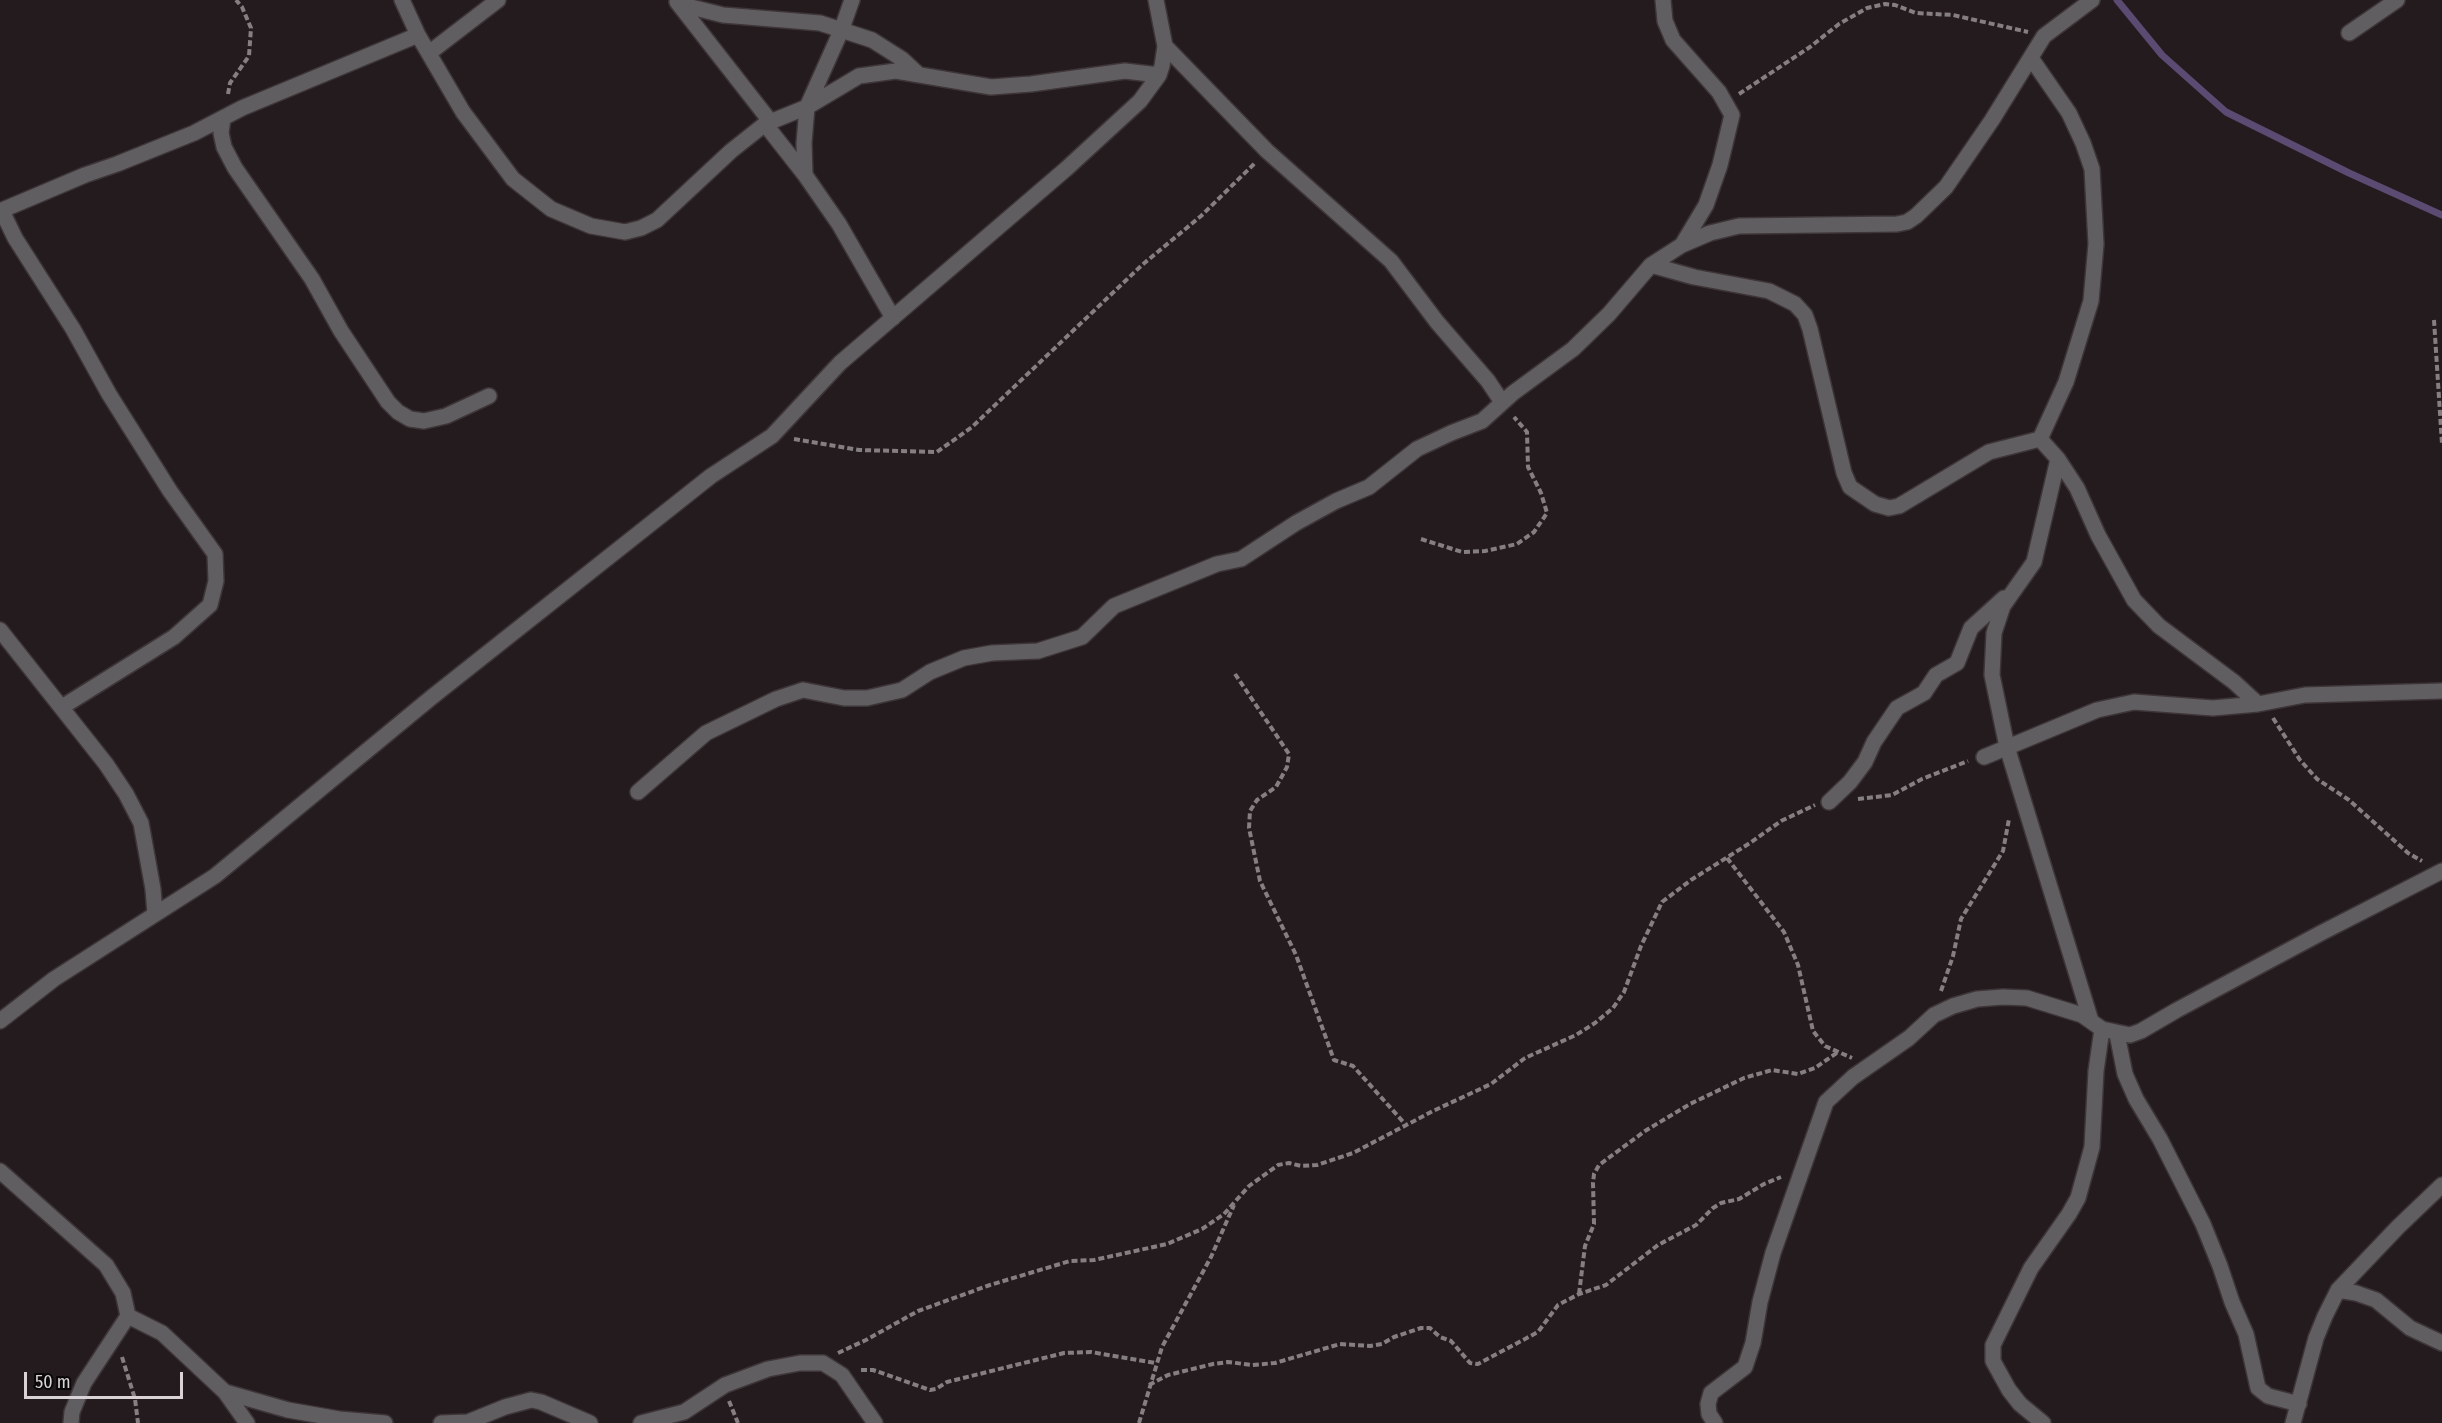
<!DOCTYPE html>
<style>
body{margin:0}
#map{position:relative;width:2442px;height:1423px;overflow:hidden;background:#241b1e;font-family:"Fira Sans Condensed",sans-serif}
canvas{display:block}
.scale{position:absolute;left:24px;top:1372px;width:159px;height:27px;box-sizing:border-box;border:3px solid #d9d3d5;border-top:0;padding-left:8px;font-size:18px;line-height:21px;white-space:nowrap;color:#d9d3d5;-webkit-text-stroke:4px #0a0708;paint-order:stroke}
</style>
<div id="map">
<canvas width="2442" height="1423"></canvas>
<div class="scale">50 m</div>
</div>
<script>
const ctx = document.querySelector('canvas').getContext('2d');
ctx.lineJoin = 'round';
const toPath = rows => new Path2D(rows.map(r => 'M' + r).join(''));
function stroke(path, color, width, dash) { ctx.strokeStyle = color; ctx.lineWidth = width; ctx.lineCap = dash ? 'butt' : 'round'; ctx.setLineDash(dash || []); ctx.stroke(path); }
stroke(toPath([
 [2117,0,2162,55,2226,112,2349,173,2442,215]
]), '#5b4a71', 7);
const street = toPath([
 [402,0,418,35,463,112,513,179,551,209,591,226,625,232,641,228,657,220,731,151,765,124,807,107,859,76,896,71,991,87,1031,84,1125,71,1159,75],
 [1663,0,1665,21,1673,40,1719,92,1732,115,1720,165,1706,205,1682,245],
 [677,2,770,121],
 [679,4,723,15,820,23,872,40,902,59,918,74],
 [2349,33,2397,0],
 [1165,46,1267,151,1391,261,1437,322,1488,381,1502,402],
 [429,53,498,0],
 [2031,58,2069,113,2083,143,2092,169,2096,244,2091,301,2066,382,2040,439],
 [223,118,221,133,224,147,235,168,312,279,341,331,388,402,398,412,410,419,424,421,446,416,489,396],
 [765,124,805,175,839,224,893,318],
 [805,175,804,143,807,107,841,31,852,0],
 [0,211,85,175,117,164,194,133,242,108,418,35],
 [2,211,15,238,73,329,109,394,170,491,215,554,216,581,210,605,174,637,62,707],
 [1651,265,1694,277,1769,291,1795,304,1805,315,1810,329,1844,473,1850,487,1875,504,1889,508,1899,506,1989,452,2040,439,2058,459,2077,488,2098,535,2134,600,2159,626,2234,682,2258,704],
 [2058,459,2034,562,2003,606,1994,633,1992,675,2007,747,2091,1021],
 [0,630,106,764,126,794,141,823,153,889,155,914],
 [1984,757,2097,710,2134,702,2213,708,2258,704,2305,695,2442,691],
 [638,792,706,733,776,699,803,690,844,698,867,698,902,690,930,672,964,658,992,653,1038,651,1082,637,1114,606,1217,564,1241,559,1296,523,1336,501,1369,487,1417,449,1451,433,1482,421,1513,393,1573,349,1609,314,1651,265,1682,245,1710,233,1739,226,1897,224,1907,222,1916,216,1946,187,1992,120,2044,36,2092,0],
 [1829,802,1850,782,1865,762,1874,742,1897,708,1924,693,1936,675,1957,663,1971,628,2004,598],
 [0,1021,54,979,215,876,432,697,711,476,772,436,840,363,1066,169,1140,101,1159,75,1162,66,1165,46,1156,0],
 [2117,1034,2125,1074,2136,1099,2160,1139,2203,1224,2220,1266,2232,1302,2246,1334,2258,1388,2268,1396,2299,1404],
 [0,1171,106,1265,123,1293,128,1316,84,1383,72,1412,71,1423],
 [2338,1290,2356,1293,2376,1300,2410,1328,2442,1343],
 [128,1316,162,1333,225,1392,247,1423],
 [225,1392,288,1410,339,1419,385,1423],
 [441,1423,468,1422,505,1407,531,1400,541,1402,590,1423],
 [641,1423,684,1412,725,1385,768,1369,800,1363,823,1363,842,1375,875,1423],
 [1715,1423,1709,1414,1708,1404,1711,1393,1745,1367,1753,1343,1760,1302,1773,1253,1826,1102,1853,1077,1909,1038,1934,1015,1953,1006,1977,999,2003,997,2027,998,2082,1015,2102,1029,2130,1035,2141,1031,2177,1010,2321,933,2442,871],
 [2043,1423,2020,1404,2009,1390,1993,1361,1993,1345,2031,1268,2069,1214,2078,1198,2092,1147,2096,1071,2102,1029],
 [2293,1423,2316,1338,2325,1316,2338,1290,2398,1227,2442,1185]
]);
stroke(street, '#3d3538', 18);
stroke(toPath([
 [228,94,230,83,249,56,251,28,242,7,236,0],
 [1739,94,1810,47,1839,24,1867,8,1885,4,1895,5,1916,13,1953,15,2028,32],
 [2434,320,2442,444],
 [794,439,859,450,937,452,972,427,1142,265,1201,216,1255,163],
 [1421,539,1462,552,1485,551,1517,544,1534,532,1547,513,1541,493,1528,467,1527,432,1514,417],
 [1235,674,1289,754,1287,767,1276,787,1257,800,1250,811,1249,828,1260,881,1296,955,1334,1060,1353,1066,1406,1125],
 [2273,718,2300,760,2317,779,2349,800,2408,853,2422,861],
 [1858,799,1892,795,1922,779,1968,761],
 [1727,858,1784,932,1798,965,1813,1031,1825,1046,1852,1058],
 [1941,991,1953,956,1961,919,2003,851,2009,819],
 [1579,1294,1585,1246,1594,1224,1593,1183,1594,1174,1599,1165,1645,1131,1690,1104,1744,1078,1772,1070,1798,1074,1815,1068,1838,1052],
 [838,1353,866,1340,918,1311,990,1285,1070,1261,1094,1260,1167,1244,1202,1229,1224,1214,1249,1186,1278,1165,1289,1163,1301,1166,1317,1165,1353,1153,1433,1111,1491,1084,1525,1058,1576,1035,1595,1023,1613,1008,1624,992,1641,946,1662,902,1691,880,1750,843,1781,821,1815,805],
 [122,1357,135,1399,138,1423],
 [861,1370,873,1370,930,1390,936,1389,947,1382,1064,1353,1091,1352,1156,1363],
 [1149,1385,1168,1375,1213,1364,1228,1362,1252,1365,1275,1363,1340,1344,1370,1346,1382,1344,1394,1337,1421,1328,1430,1328,1440,1337,1451,1341,1470,1363,1478,1364,1538,1332,1558,1305,1579,1294,1606,1285,1658,1245,1696,1225,1713,1208,1721,1203,1739,1199,1764,1184,1781,1177],
 [729,1401,738,1423],
 [1139,1423,1162,1347,1211,1257,1234,1205]
]), '#867f81', 4, [6, 3]);
stroke(street, '#615e61', 15);
</script>
